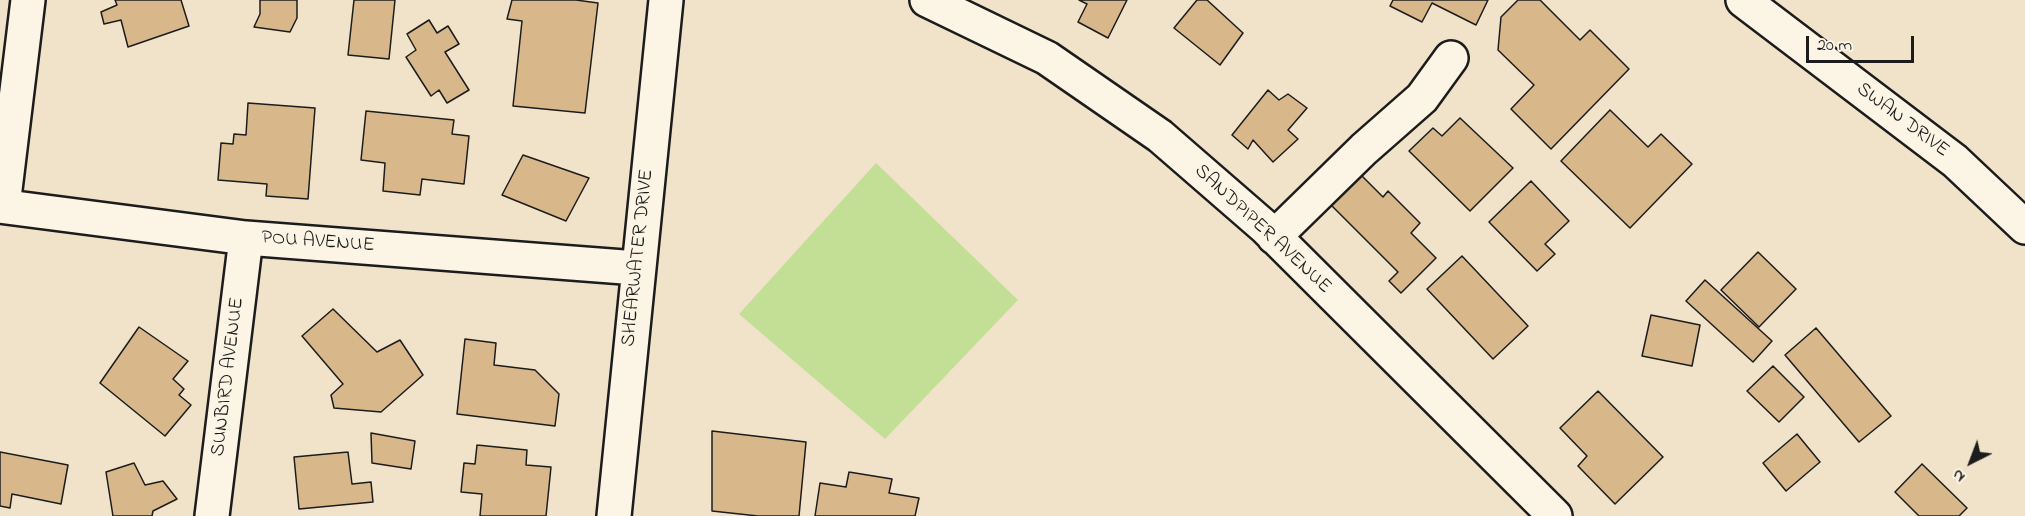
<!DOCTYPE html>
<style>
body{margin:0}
#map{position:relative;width:2025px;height:516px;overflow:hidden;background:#f1e3ca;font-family:"Indie Flower",sans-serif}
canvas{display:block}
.north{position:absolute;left:1941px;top:432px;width:60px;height:60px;-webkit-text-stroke:4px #fcf5e5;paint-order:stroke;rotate:222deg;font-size:16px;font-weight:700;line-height:24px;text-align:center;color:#1c1c1c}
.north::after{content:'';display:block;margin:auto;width:21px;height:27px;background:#1c1c1c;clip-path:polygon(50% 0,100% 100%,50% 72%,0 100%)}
.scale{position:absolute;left:1806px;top:36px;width:108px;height:27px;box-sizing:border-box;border:3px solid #1c1c1c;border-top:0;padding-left:8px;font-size:18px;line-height:21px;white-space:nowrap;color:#1c1c1c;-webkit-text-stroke:4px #fcf5e5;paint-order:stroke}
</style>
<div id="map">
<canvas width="2025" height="516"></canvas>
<div class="north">N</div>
<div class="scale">20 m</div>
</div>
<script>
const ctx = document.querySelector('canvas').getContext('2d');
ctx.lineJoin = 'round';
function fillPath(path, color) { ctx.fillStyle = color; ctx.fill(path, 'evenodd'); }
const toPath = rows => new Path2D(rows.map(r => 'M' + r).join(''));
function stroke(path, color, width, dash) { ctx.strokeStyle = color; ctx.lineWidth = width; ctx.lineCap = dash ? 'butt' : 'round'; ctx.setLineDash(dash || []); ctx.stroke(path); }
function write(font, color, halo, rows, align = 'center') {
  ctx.font = font + ' "Indie Flower",sans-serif'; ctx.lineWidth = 4.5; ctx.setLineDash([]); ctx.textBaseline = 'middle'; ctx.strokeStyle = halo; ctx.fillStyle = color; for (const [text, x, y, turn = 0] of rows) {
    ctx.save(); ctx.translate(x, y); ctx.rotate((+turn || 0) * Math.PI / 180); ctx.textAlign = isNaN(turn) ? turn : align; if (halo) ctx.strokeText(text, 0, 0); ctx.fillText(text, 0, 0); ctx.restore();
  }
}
fillPath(toPath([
 [876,163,1018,300,885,439,739,314]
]), '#c3de95');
const building = toPath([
 [115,0,181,0,189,26,128,47,121,20,104,24,101,12,117,5,115,0],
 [260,0,297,0,297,18,290,32,254,27,260,14,260,0],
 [354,0,395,0,389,59,348,55,354,0],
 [512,0,576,0,598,3,585,113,513,106,522,21,507,19,512,0],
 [1079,0,1127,0,1108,38,1078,22,1087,4,1079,0],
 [1197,0,1207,0,1243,33,1220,65,1174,28,1197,0],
 [1393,0,1488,0,1476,25,1432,3,1422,22,1390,6,1393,0],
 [1518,0,1540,0,1580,40,1590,30,1629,69,1551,149,1511,109,1534,85,1498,50,1501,17,1518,0],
 [429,20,437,33,448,26,459,44,445,52,469,90,447,103,439,90,431,96,406,57,416,50,407,34,429,20],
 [1268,90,1279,100,1288,94,1307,108,1288,130,1298,139,1273,162,1253,140,1248,149,1232,135,1268,90],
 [248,103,315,108,308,199,266,196,267,184,218,180,221,143,233,144,234,134,246,135,248,103],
 [1610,110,1648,147,1661,134,1692,164,1630,228,1561,161,1610,110],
 [366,111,454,120,452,134,469,136,464,184,422,179,420,195,383,191,385,163,361,160,366,111],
 [1460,118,1513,168,1470,211,1409,151,1433,128,1442,136,1460,118],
 [523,155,589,178,566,221,502,195,523,155],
 [1361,175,1383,197,1388,191,1420,223,1411,233,1436,258,1401,293,1389,281,1398,272,1331,205,1361,175],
 [1531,181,1569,221,1545,244,1555,254,1537,271,1489,222,1531,181],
 [1758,252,1796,289,1759,327,1721,290,1758,252],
 [1462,256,1528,326,1493,359,1427,289,1462,256],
 [1705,280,1772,341,1753,362,1686,301,1705,280],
 [333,309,377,352,400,340,423,375,381,412,334,408,331,395,343,384,302,336,333,309],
 [1651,315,1700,325,1692,366,1642,356,1651,315],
 [139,327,188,361,173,379,184,389,179,395,191,405,165,436,100,383,139,327],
 [1816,328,1891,416,1859,442,1785,355,1816,328],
 [465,339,496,343,494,365,535,370,559,394,555,426,457,414,465,339],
 [1773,366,1804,397,1779,422,1747,391,1773,366],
 [1598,391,1663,457,1615,504,1578,466,1587,456,1560,428,1598,391],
 [712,431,806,442,799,516,758,516,712,511,712,431],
 [371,433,415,441,411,469,372,463,371,433],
 [1797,434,1820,462,1786,491,1763,463,1797,434],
 [477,445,527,450,526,465,551,467,546,516,480,516,482,494,461,492,464,463,475,464,477,445],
 [0,452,68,465,61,504,12,494,10,508,0,506,0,452],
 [348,452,352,484,371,482,373,502,299,509,294,457,348,452],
 [134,463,145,485,163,481,177,499,153,511,152,516,113,516,106,472,134,463],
 [1922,464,1967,508,1959,516,1919,516,1895,492,1922,464],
 [849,472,892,479,889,493,919,498,915,516,815,516,820,483,846,487,849,472]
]);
fillPath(building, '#d8b88b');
stroke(building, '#1c1c1c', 1.5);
const minor = toPath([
 [927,0,1047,58,1160,136,1266,228,1555,516],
 [1743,0,1955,161,2025,227],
 [0,206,246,238,637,268],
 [3,206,28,0],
 [1274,237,1364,149,1422,98,1451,58],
 [212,516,246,238],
 [614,516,666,0]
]);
stroke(minor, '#1c1c1c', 38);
stroke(minor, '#fcf5e5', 33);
write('20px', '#1c1c1c', '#fcf5e5', [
 ["SWAN DRIVE",1902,121,37],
 ["SANDPIPER AVENUE",1262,230,43],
 ["POU AVENUE",318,243,4],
 ["SHEARWATER DRIVE",639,258,-84],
 ["SUNBIRD AVENUE",229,377,-83]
]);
</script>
